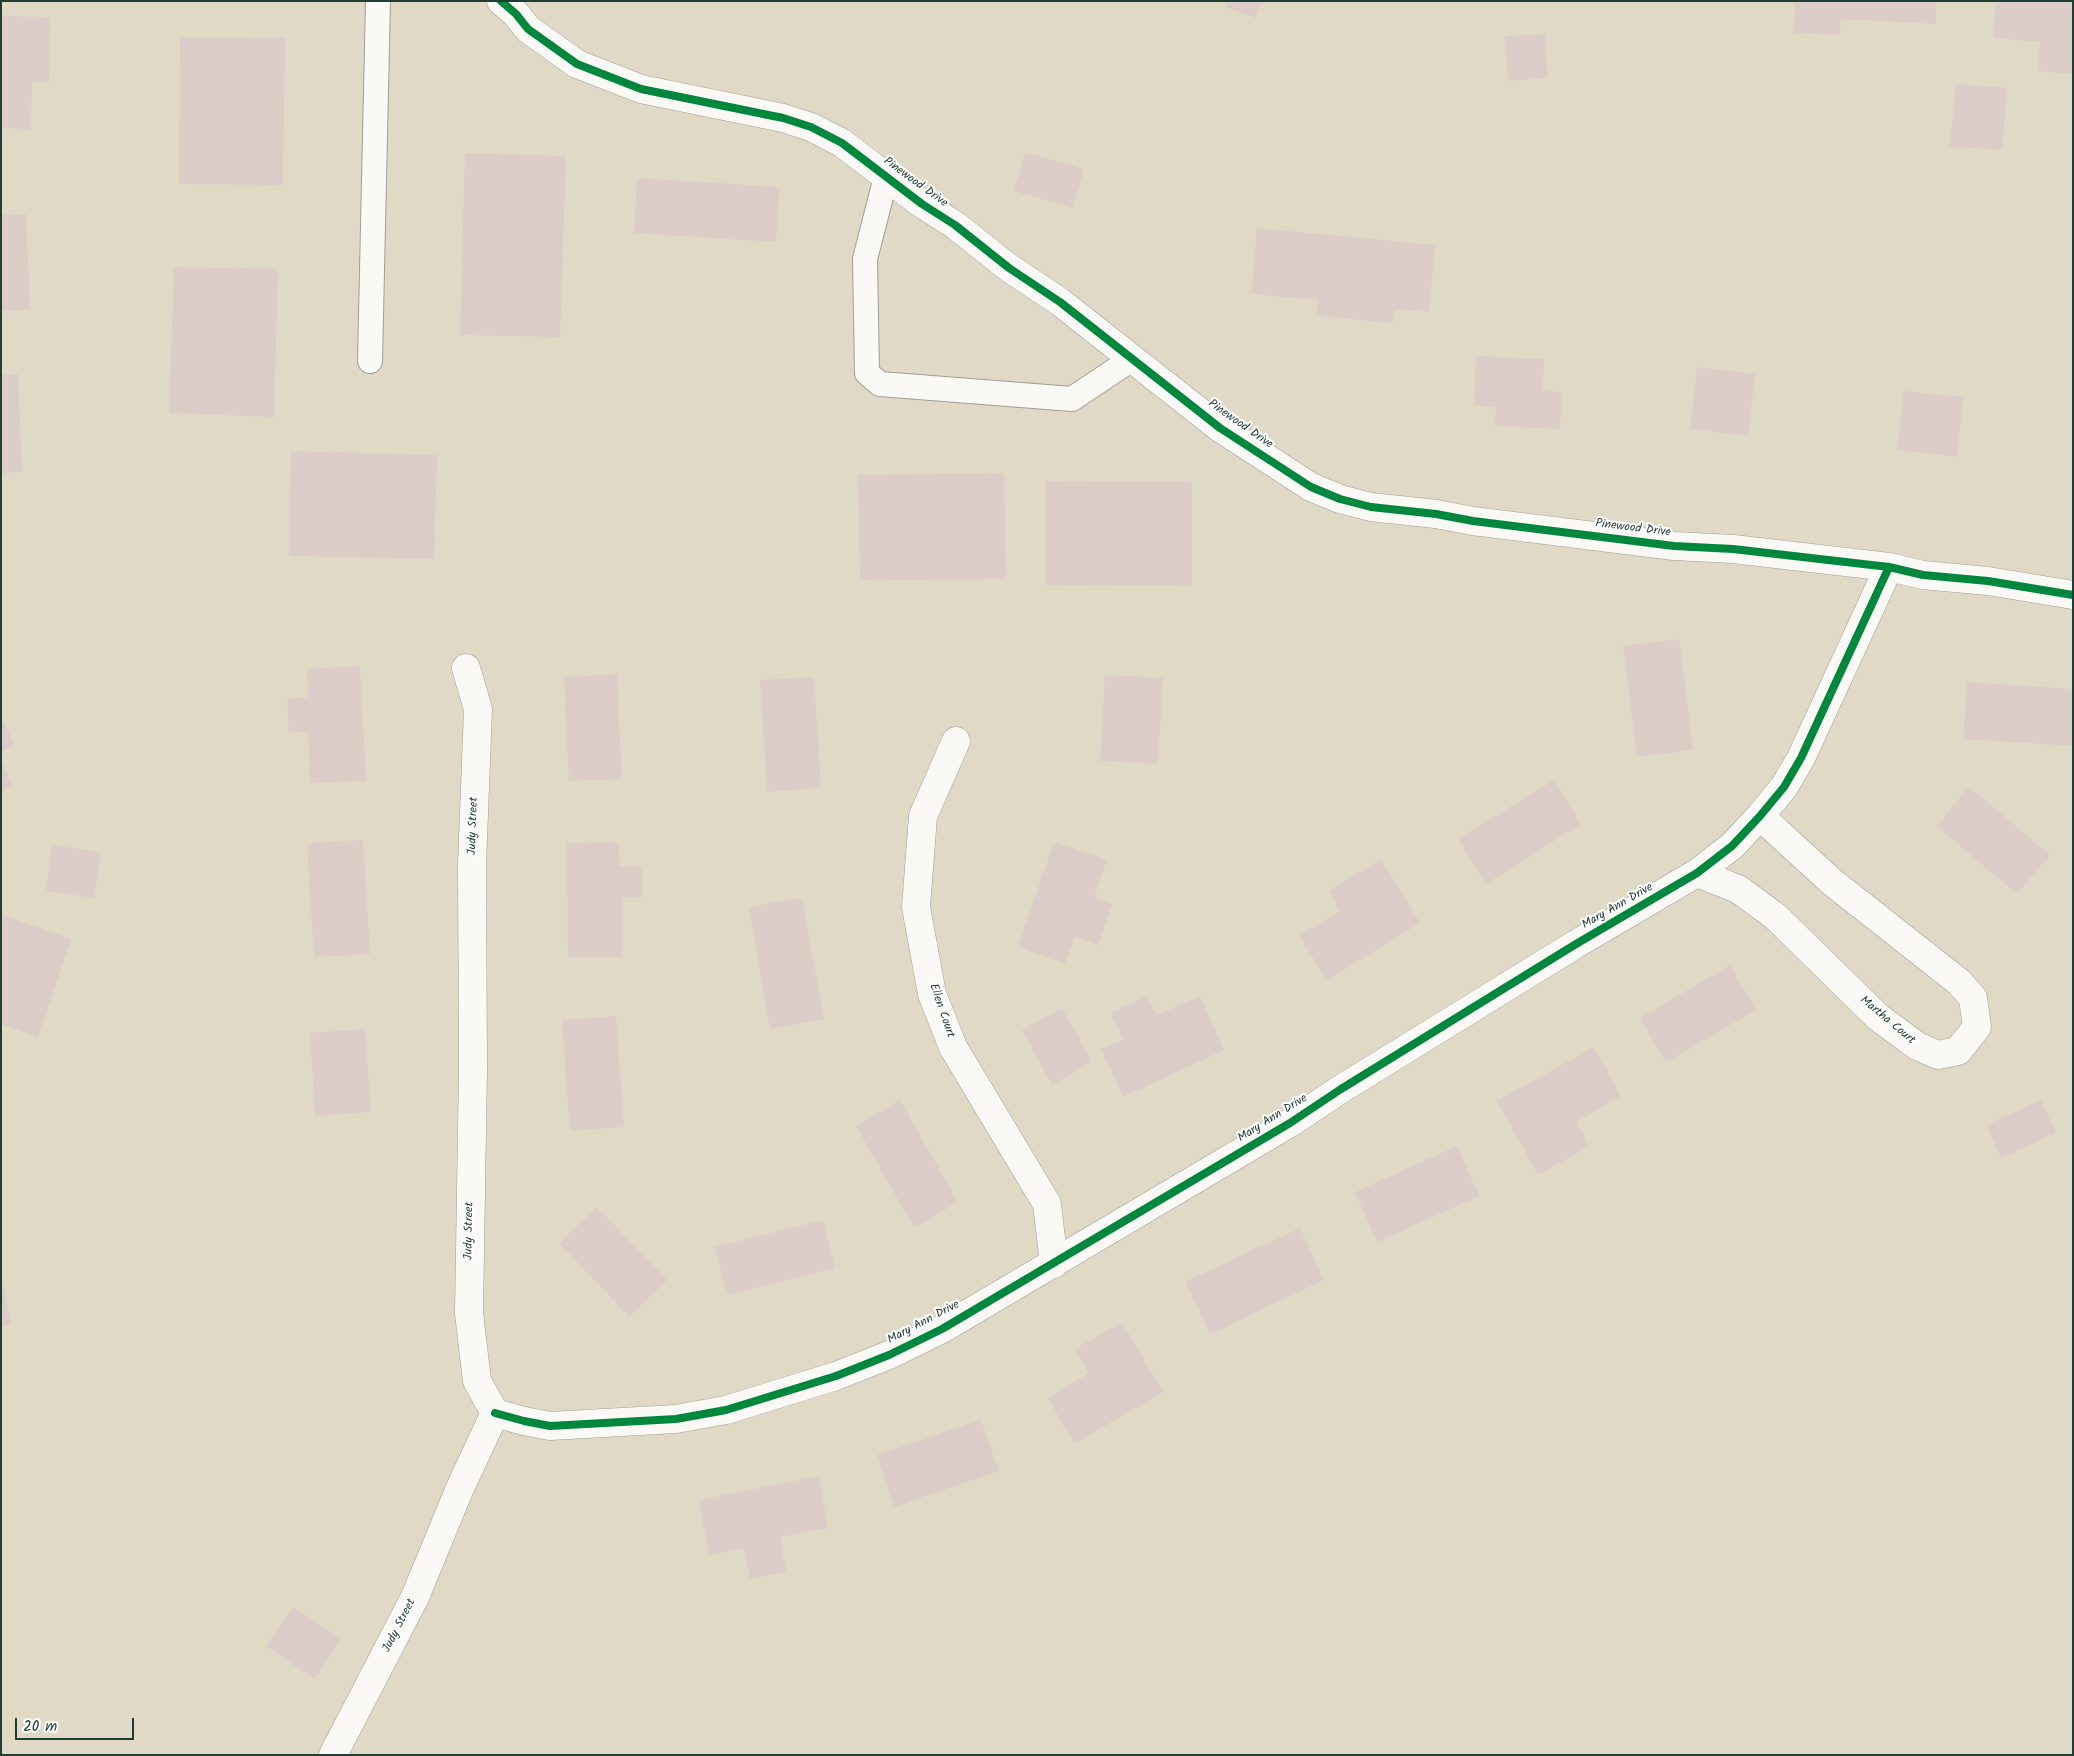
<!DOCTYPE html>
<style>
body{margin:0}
#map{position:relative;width:2074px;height:1756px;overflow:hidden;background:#e0d9c6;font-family:Kalam,sans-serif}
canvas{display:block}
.frame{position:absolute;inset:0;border:2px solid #1f3d34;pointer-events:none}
.scale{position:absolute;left:15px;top:1718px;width:119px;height:22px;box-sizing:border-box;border:2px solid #1f3d34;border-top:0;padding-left:6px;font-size:15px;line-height:18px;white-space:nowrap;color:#1f3d34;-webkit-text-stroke:4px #fff;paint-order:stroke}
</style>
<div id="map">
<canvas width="2074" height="1756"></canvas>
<div class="frame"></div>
<div class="scale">20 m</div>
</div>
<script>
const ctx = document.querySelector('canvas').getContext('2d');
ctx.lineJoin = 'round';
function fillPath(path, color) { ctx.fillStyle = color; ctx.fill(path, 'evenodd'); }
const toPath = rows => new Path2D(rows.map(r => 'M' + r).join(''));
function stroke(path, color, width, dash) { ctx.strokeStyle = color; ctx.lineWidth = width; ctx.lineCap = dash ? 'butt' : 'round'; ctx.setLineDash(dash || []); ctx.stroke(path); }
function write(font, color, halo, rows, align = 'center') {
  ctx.font = font + ' Kalam,sans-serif'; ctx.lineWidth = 4; ctx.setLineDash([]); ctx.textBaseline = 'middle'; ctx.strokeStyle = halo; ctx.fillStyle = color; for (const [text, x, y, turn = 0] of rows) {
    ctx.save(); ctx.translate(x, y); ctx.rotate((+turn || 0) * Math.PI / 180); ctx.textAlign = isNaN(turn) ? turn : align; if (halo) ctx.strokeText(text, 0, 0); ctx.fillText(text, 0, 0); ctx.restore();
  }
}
fillPath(toPath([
 [1228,1,1262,1,1256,18,1226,7],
 [1795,1,1936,1,1936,24,1841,19,1840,35,1794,33],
 [1996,1,2073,1,2073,74,2037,71,2040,42,1993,38],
 [1,16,50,17,49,82,32,82,31,129,1,128],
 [1545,34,1548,78,1508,81,1505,36],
 [180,37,285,38,283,185,179,184],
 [1956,84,2007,88,2002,150,1950,147],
 [1025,152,1084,169,1073,208,1014,191],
 [465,153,566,156,560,337,460,335],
 [637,178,780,187,776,242,634,233],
 [26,214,30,310,1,311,1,215],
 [1257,228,1435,245,1429,312,1394,309,1393,323,1317,316,1318,300,1251,294],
 [174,267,278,269,274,417,169,413],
 [1476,356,1544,359,1543,391,1562,392,1560,429,1495,426,1496,407,1474,406],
 [1697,367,1755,374,1748,436,1690,429],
 [18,374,22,472,1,473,1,375],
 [1904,391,1963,397,1957,457,1897,450],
 [291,451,437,455,434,559,289,556],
 [1004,473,1006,579,860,580,858,475],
 [1045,481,1192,482,1192,586,1045,585],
 [1679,639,1693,750,1637,757,1623,646],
 [360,666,366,781,310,783,308,732,289,733,287,699,308,697,307,669],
 [617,674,622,779,569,781,564,677],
 [1105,675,1163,678,1158,764,1100,761],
 [814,677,821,788,767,792,760,680],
 [1967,682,2073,689,2073,746,1963,739],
 [1,717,15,745,1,752],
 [1,761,13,785,1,791],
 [1554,780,1581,824,1486,884,1458,839],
 [1969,787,2050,855,2017,894,1936,826],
 [363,840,370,954,314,957,307,843],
 [619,842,620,866,642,866,642,897,622,897,622,957,568,957,567,843],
 [1054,842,1107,860,1094,897,1112,904,1098,945,1075,937,1065,964,1018,947],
 [52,845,101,852,94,898,46,891],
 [1381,859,1420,923,1327,980,1299,936,1340,911,1329,891],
 [802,898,824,1019,770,1029,749,907],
 [1,915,71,939,38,1037,1,1024],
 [1730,965,1756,1010,1666,1062,1640,1018],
 [1147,996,1157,1015,1200,996,1224,1050,1123,1097,1101,1049,1123,1040,1111,1013],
 [1062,1008,1092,1062,1052,1085,1022,1030],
 [616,1016,624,1127,570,1131,562,1020],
 [365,1029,371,1112,315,1116,310,1033],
 [1594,1047,1621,1096,1576,1122,1589,1146,1538,1175,1497,1101],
 [900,1100,958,1202,914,1228,856,1126],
 [2041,1100,2056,1133,2001,1158,1986,1125],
 [1457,1146,1479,1196,1377,1242,1355,1192],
 [597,1207,667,1280,629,1317,559,1243],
 [823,1220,835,1268,727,1295,715,1247],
 [1300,1228,1324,1280,1210,1334,1185,1282],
 [1,1278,11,1324,1,1326],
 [1122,1322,1163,1392,1074,1444,1048,1398,1089,1373,1075,1349],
 [981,1420,999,1471,894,1507,877,1455],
 [819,1476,828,1528,780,1537,786,1572,750,1579,744,1548,709,1555,699,1500],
 [293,1607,341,1639,314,1679,266,1646]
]), '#ddcdc8');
const lane = toPath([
 [886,177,865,259,867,373,880,384,1072,399,1132,359],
 [370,361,378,1]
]);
const street = toPath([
 [501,1,516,14,528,29,577,64,641,89,783,118,811,127,842,143,922,204,955,225,1009,268,1060,302,1220,428,1311,487,1340,499,1371,507,1436,514,1473,521,1674,546,1733,549,1889,567,1923,575,1988,581,2073,595],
 [956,741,923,816,916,907,932,994,953,1047,1047,1204,1054,1264],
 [1697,873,1738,889,1776,917,1878,1017,1917,1046,1938,1055,1958,1051,1977,1027,1973,998,1959,982,1832,882,1760,816],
 [495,1413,524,1421,550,1426,676,1419,726,1410,836,1376,889,1355,942,1329,1290,1123,1341,1089,1576,944,1697,873,1732,846,1760,816,1784,787,1801,758,1889,567],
 [333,1755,415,1597,460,1488,495,1413,477,1381,469,1313,473,1068,472,865,478,709,466,668]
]);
stroke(lane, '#a09f93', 26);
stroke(street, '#a09f93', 29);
stroke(lane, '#faf9f6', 24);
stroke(street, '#faf9f6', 28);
stroke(toPath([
 [501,1,516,14,528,29,577,64,641,89,783,118,811,127,842,143,922,204,955,225,1009,268,1060,302,1220,428,1311,487,1340,499,1371,507,1436,514,1473,521,1674,546,1733,549,1889,567,1923,575,1988,581,2073,595],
 [495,1413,524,1421,550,1426,676,1419,726,1410,836,1376,889,1355,942,1329,1290,1123,1341,1089,1576,944,1697,873,1732,846,1760,816,1784,787,1801,758,1889,567]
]), '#00873e', 8);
write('12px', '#1f3d34', '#fff', [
 ["Pinewood Drive",915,183,36],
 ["Pinewood Drive",1240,425,35],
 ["Pinewood Drive",1633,529,7],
 ["Judy Street",474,826,-88],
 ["Mary Ann Drive",1618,907,-30],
 ["Ellen Court",941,1011,71],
 ["Martha Court",1887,1021,40],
 ["Mary Ann Drive",1273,1119,-32],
 ["Judy Street",470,1231,-89],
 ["Mary Ann Drive",924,1323,-28],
 ["Judy Street",400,1626,-63]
]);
</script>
